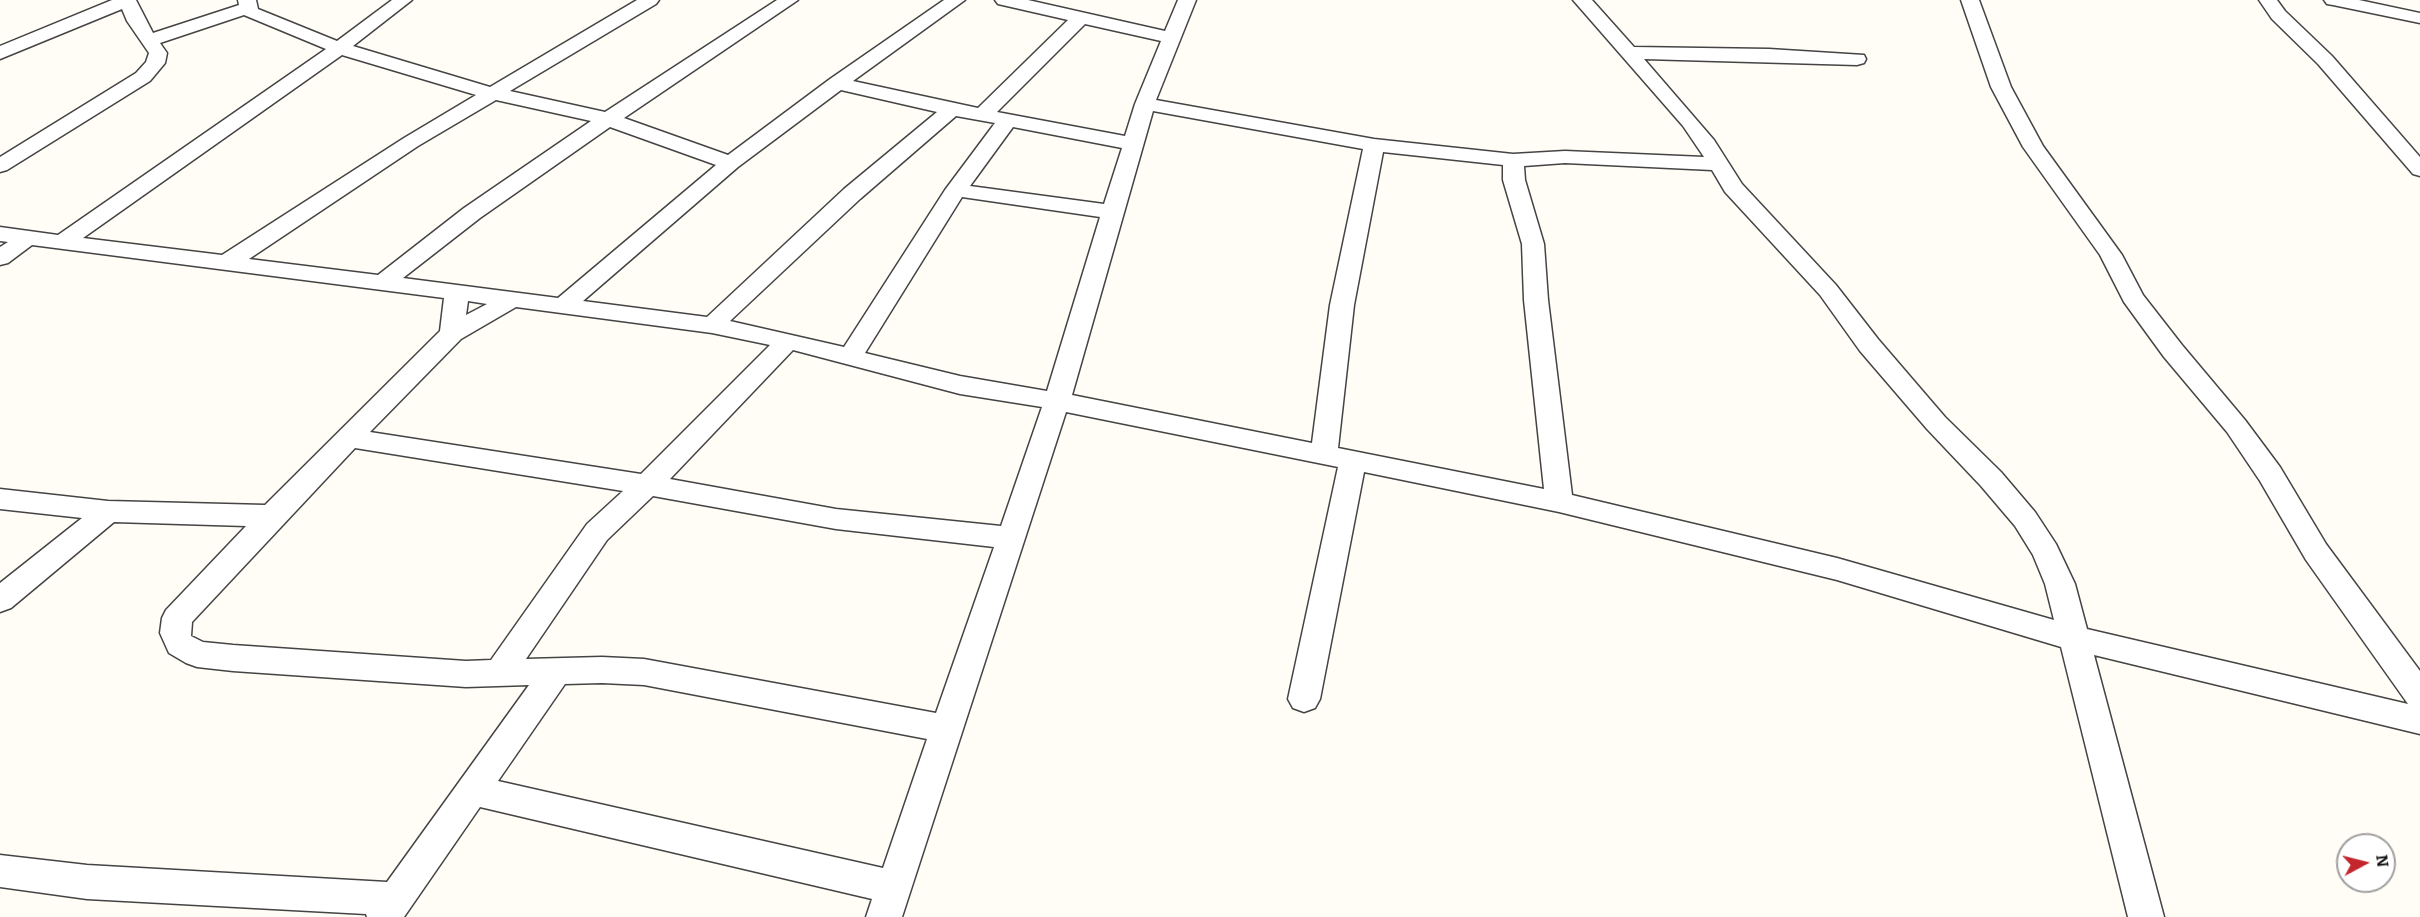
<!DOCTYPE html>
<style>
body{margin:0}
#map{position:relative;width:2420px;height:917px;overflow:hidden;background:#fffdf5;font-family:Bitter,serif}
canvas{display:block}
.north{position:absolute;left:2336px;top:833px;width:60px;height:60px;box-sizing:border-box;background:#fff;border:2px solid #a0a0a0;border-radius:50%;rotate:83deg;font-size:16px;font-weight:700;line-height:24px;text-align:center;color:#111}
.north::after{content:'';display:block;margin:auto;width:21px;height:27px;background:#c4262e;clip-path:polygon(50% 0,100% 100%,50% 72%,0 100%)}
</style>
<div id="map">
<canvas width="2420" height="917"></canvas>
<div class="north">N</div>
</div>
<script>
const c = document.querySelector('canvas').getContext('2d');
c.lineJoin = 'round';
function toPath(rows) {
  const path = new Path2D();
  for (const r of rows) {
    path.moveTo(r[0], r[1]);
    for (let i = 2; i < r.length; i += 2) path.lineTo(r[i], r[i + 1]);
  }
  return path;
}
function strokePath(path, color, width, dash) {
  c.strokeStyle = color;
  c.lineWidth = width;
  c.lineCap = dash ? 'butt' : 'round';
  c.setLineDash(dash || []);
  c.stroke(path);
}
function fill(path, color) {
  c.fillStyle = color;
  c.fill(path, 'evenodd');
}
const minor = toPath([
 [112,0,136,0,153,33,239,5,238,0,256,0,258,9,337,41,392,0,412,0,353,46,490,87,637,0,659,0,656,4,510,91,605,112,777,0,798,0,624,118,728,155,830,79,944,0,965,0,853,81,978,108,1068,20,998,4,995,0,1028,0,1165,31,1178,0,1196,0,1156,100,1374,139,1513,154,1565,151,1704,157,1683,126,1573,0,1592,0,1634,47,1769,49,1864,55,1866,59,1864,63,1857,65,1644,59,1714,140,1742,184,1836,285,1878,339,1945,417,2001,472,2035,512,2056,544,2075,584,2087,629,2408,704,2306,560,2260,481,2227,432,2164,357,2124,302,2100,255,2023,147,1991,87,1961,0,1979,0,2011,87,2043,146,2122,255,2143,295,2182,345,2245,420,2280,467,2326,544,2420,671,2420,734,2094,655,2164,917,2128,917,2061,647,1837,580,1559,512,1364,472,1320,699,1315,708,1304,712,1293,708,1288,699,1338,467,1066,412,902,917,866,917,872,899,480,807,404,917,367,917,366,914,87,899,0,887,0,855,87,865,387,882,529,685,466,687,233,671,197,667,186,663,169,653,160,633,162,618,166,610,246,526,114,522,11,608,0,612,0,583,82,518,0,509,0,489,108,501,265,505,440,331,444,298,32,245,8,263,0,265,0,247,8,242,0,241,0,227,58,235,326,49,244,15,160,43,167,53,165,63,150,81,7,170,0,172,0,157,136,73,146,62,149,53,127,21,122,9,0,59,0,46,112,0],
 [1085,24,1161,41,1135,104,1125,136,997,112,1085,24],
 [342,55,476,95,404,138,222,255,83,238,342,55],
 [841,90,937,112,844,189,707,317,583,301,738,167,841,90],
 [496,100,591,121,464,208,378,275,249,259,418,146,496,100],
 [1153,111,1363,149,1330,305,1312,443,1072,395,1153,111],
 [956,116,995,123,945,190,844,347,730,321,860,199,956,116],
 [610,127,716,165,558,298,403,278,480,218,610,127],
 [1013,127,1122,148,1104,204,970,186,1013,127],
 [1383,152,1503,165,1503,180,1522,244,1524,300,1544,489,1338,448,1354,305,1383,152],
 [1565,163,1712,170,1725,192,1820,295,1860,351,1927,429,1981,486,2015,526,2033,555,2045,584,2054,620,1837,558,1572,495,1548,300,1544,244,1525,180,1524,166,1565,163],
 [962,197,1100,217,1047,391,960,376,865,353,962,197],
 [468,301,487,304,466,315,468,301],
 [516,307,712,333,770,345,641,474,370,432,461,339,516,307],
 [793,350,960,394,1042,407,1001,526,836,509,670,479,793,350],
 [355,448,623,491,587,524,491,660,466,661,233,645,203,642,191,636,192,622,355,448],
 [653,496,836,529,994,547,936,713,644,659,602,657,526,659,607,540,653,496],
 [602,683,644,685,927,739,883,868,498,781,565,684,602,683],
 [2259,0,2277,0,2285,11,2332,56,2420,157,2420,176,2413,174,2318,64,2272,19,2259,0],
 [2324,0,2359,0,2420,13,2420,23,2333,5,2327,4,2324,0]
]);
strokePath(minor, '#444', 3);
fill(minor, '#fff');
</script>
